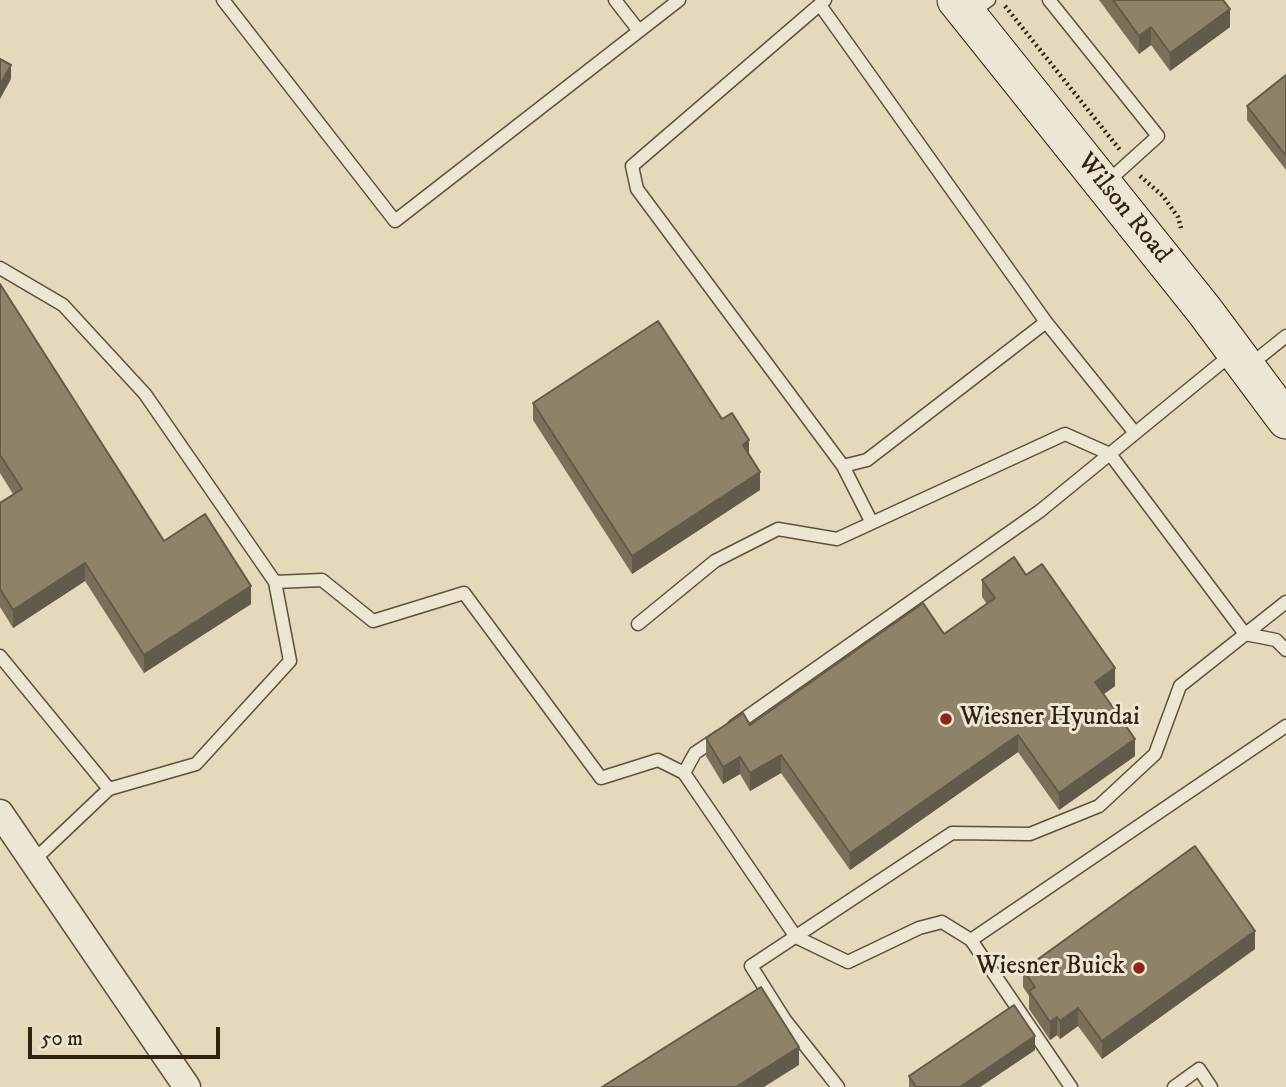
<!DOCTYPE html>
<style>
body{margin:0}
#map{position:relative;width:1286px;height:1087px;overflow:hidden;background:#e4d9ba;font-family:"IM FELL DW Pica",serif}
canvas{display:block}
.scale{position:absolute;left:28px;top:1027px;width:192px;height:32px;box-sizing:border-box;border:4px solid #312310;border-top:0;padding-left:9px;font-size:21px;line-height:24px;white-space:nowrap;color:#312310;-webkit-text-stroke:5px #ede6d2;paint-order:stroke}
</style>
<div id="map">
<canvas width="1286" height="1087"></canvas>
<div class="scale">50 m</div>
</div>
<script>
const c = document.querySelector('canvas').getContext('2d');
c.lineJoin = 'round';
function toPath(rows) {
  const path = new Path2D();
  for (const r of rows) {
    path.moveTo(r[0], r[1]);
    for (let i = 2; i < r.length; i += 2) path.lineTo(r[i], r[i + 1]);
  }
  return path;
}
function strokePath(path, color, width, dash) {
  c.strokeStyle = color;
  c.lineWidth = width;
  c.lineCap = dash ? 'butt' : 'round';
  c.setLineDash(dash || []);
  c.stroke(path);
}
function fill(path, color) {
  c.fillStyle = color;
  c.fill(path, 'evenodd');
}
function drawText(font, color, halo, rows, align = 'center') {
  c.font = font + ' "IM FELL DW Pica",serif';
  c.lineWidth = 6;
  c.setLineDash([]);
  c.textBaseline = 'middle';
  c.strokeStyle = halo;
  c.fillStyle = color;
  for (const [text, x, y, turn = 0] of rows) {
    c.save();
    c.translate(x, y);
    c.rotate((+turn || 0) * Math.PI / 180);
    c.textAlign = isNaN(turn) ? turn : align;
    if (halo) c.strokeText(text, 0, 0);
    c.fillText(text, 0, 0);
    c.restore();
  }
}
const lane = toPath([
 [223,0,395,221,679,0],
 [615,0,639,31],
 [825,0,632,166,637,189,843,466,872,523],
 [1049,0,1158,136,1106,183],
 [820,5,1046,322,867,460,843,466],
 [971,13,989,0],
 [0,268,63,305,145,394,275,582,322,580,373,621,464,593,601,778,658,760,684,773],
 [1046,322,1135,433],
 [1250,365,1286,336],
 [638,624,715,561,778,529,837,539,1065,434,1110,454,1245,634,1276,640,1286,650],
 [0,656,109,789,196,764,290,661,275,582],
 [734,726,1040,511,1232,354],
 [719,737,695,753,684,773,796,937,848,962,919,928,942,922,971,940],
 [33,861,109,789],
 [838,1087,785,1020,751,966,952,833,1030,834,1099,806,1155,754,1180,686,1286,602],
 [1071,1087,971,940,1286,726],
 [1174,1087,1199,1069,1211,1087]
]);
const street = toPath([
 [0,813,187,1087]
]);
const secondary = toPath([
 [956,0,1204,310,1286,420]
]);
strokePath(lane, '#5e503a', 15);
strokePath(street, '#5e503a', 29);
strokePath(secondary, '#312310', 39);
strokePath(toPath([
 [1005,6,1120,150],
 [1140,176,1163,196,1178,217,1181,228]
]), '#312310', 4.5, [2, 3.5]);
strokePath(lane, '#ede6d2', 12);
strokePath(street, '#ede6d2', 26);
strokePath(secondary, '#ede6d2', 37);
fill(toPath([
 [1099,0,1223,0,1230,27,1170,71,1151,45,1139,54],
 [1286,75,1286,170,1247,120,1247,106],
 [0,284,164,541,251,604,144,673,85,581,13,628,0,607,0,503,13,494,0,473],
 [533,403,722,419,749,455,760,490,632,574,533,420],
 [1026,575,1115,686,1104,694,1135,756,1059,810,1018,752,850,870,781,773,750,791,740,774,723,784,706,756,706,738,750,725,944,634,987,604,982,597,982,580],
 [1255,949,1102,1059,1078,1026,1060,1039,1057,1035,1050,1040,1029,1009,1029,996,1023,987,1023,970],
 [1035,1050,980,1087,909,1087,909,1076]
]), '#7a7059');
fill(toPath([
 [1230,9,1230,27,1170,71,1170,53],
 [1151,27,1151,45,1139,54,1139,36],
 [11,65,11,79,0,99,0,85],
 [749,440,749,458,743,445],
 [760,472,760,490,632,574,632,556],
 [85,563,85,581,13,628,13,610],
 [251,586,251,604,144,673,144,655],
 [1115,668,1115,686,1095,700,1095,682],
 [1018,735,1018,752,850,870,850,853],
 [1135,739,1135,756,1059,810,1059,793],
 [781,755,781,773,750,791,750,773],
 [740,757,740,774,723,784,723,767],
 [1255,931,1255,949,1102,1059,1102,1041],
 [1078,1008,1078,1026,1060,1039,1060,1021],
 [1057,1017,1057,1035,1050,1040,1050,1022],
 [1035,1036,1035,1050,980,1087,960,1087],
 [799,1047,799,1065,764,1087,736,1087]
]), '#635b49');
const building = toPath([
 [1113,0,1223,0,1230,9,1170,53,1151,27,1139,36,1113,0],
 [0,59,11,65,0,85,0,59],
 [1286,75,1286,156,1247,106,1286,75],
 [0,284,164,541,205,514,251,586,144,655,85,563,13,610,0,589,0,503,22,489,0,455,0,284],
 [658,321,722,419,732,413,749,440,743,445,760,472,632,556,533,403,658,321],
 [1014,557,1026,575,1042,564,1115,668,1095,682,1135,739,1059,793,1018,735,850,853,781,755,750,773,740,757,723,767,706,738,743,713,750,725,923,603,944,634,995,598,982,580,1014,557],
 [1195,846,1255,931,1102,1041,1078,1008,1060,1021,1057,1017,1050,1022,1029,991,1035,987,1023,970,1195,846],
 [761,987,799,1047,736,1087,602,1087,761,987],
 [1014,1005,1035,1036,960,1087,916,1087,909,1076,1014,1005]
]);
fill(building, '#8e8268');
strokePath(building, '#635b49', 2);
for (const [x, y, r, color] of [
 [946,719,7,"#8f2418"],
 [1139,968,7,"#8f2418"]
]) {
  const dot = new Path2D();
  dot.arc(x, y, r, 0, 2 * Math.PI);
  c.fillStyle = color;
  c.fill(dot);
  strokePath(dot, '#ede6d2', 2.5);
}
drawText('26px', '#312310', '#ede6d2', [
 ["Wilson Road",1123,209,51]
]);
drawText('26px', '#312310', '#ede6d2', [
 ["Wiesner Hyundai",960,719],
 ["Wiesner Buick",1125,968,"right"]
], 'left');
</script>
